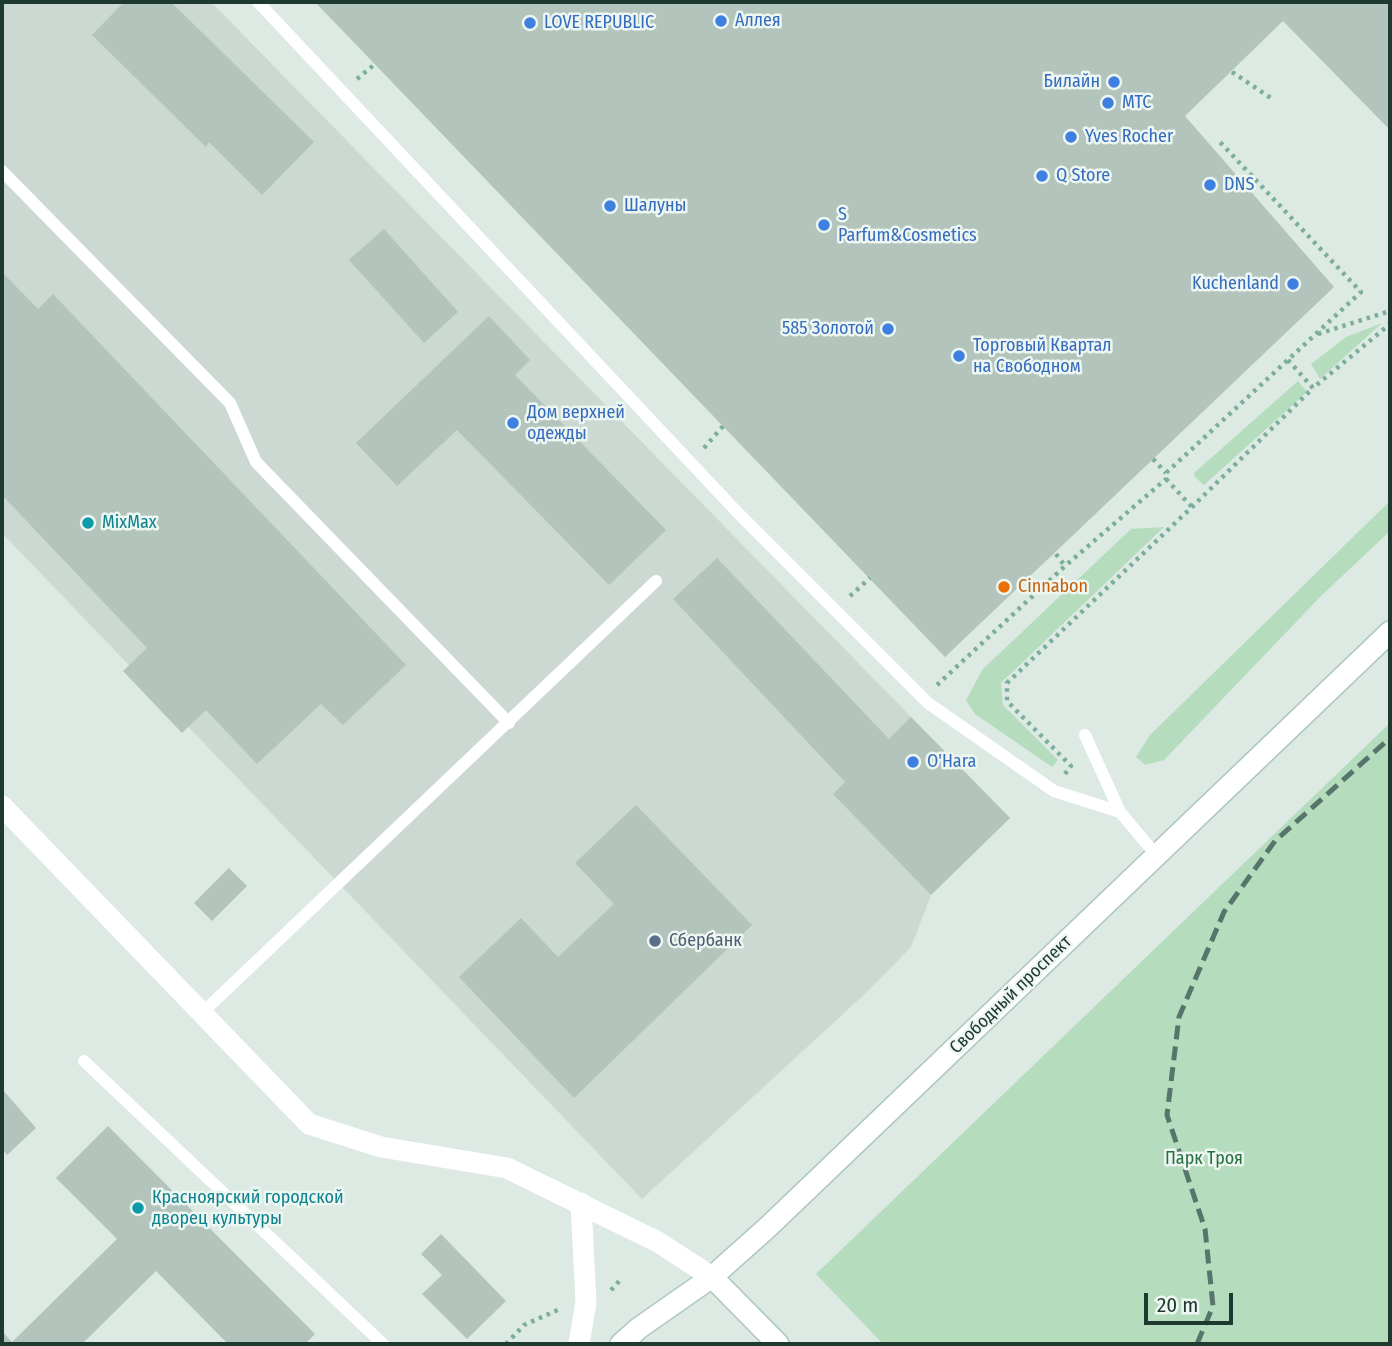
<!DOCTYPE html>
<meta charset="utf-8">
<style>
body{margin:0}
#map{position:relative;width:1392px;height:1346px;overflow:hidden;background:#dde9e3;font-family:"Fira Sans Condensed",sans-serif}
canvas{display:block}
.frame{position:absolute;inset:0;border:4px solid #1e3930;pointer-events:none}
.scale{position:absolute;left:1144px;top:1293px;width:89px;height:32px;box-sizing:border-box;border:4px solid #1e3930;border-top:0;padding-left:9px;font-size:21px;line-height:24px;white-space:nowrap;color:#1e3930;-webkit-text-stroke:5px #edf6f1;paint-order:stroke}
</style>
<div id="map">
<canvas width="1392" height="1346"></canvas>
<div class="frame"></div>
<div class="scale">20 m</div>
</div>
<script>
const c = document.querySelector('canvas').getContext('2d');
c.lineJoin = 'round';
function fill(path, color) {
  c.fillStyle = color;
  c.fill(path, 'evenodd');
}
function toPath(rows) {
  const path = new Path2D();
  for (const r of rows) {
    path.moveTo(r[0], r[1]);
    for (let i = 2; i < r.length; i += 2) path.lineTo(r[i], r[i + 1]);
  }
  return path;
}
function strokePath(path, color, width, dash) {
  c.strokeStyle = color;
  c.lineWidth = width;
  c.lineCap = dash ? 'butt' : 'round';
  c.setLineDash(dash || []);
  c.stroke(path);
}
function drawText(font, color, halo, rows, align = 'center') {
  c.font = font + ' "Fira Sans Condensed",sans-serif';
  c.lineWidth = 5;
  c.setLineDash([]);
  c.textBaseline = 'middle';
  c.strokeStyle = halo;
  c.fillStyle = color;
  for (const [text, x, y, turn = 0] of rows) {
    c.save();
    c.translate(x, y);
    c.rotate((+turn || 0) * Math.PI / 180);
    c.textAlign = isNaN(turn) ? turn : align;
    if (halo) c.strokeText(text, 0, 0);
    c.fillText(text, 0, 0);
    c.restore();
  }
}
fill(toPath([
 [2,2,211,2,1010,818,931,895,911,947,868,991,642,1199,2,533]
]), '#cbd9d2');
fill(toPath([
 [1382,323,1320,379,1311,364,1346,337],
 [1298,381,1307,392,1204,485,1195,477,1194,473],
 [1390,501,1390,531,1320,597,1164,760,1145,765,1136,757,1150,735],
 [1164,527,1001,683,1003,705,1058,760,1052,767,975,714,966,700,983,669,1131,529],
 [1390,723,1390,1344,883,1344,816,1274]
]), '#b4dcbd');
fill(toPath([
 [124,2,171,2,314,142,262,195,209,142,206,147,92,35],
 [315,2,1390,2,1390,130,1283,21,1185,116,1334,287,945,657],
 [384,229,458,312,424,343,349,260],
 [2,272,38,309,53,294,406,665,343,725,321,704,257,764,206,710,182,733,123,671,147,648,2,495],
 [489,316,530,360,515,375,666,530,609,585,457,430,397,486,356,443],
 [717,558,889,739,911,717,1010,818,931,895,833,794,845,782,673,599],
 [636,805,752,925,574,1098,459,977,521,918,558,957,614,904,575,863],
 [229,868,247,886,212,921,194,903],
 [2,1089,36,1128,7,1155,2,1149],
 [108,1126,315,1334,305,1344,228,1344,156,1271,82,1344,2,1344,2,1331,12,1342,117,1239,56,1178],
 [441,1234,506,1301,467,1339,422,1294,442,1275,421,1254]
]), '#b2c4bc');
const secondary = toPath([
 [712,1277,778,1344],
 [621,1344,639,1328,712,1277,768,1227,1390,632]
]);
strokePath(secondary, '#b0c9bf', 24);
strokePath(toPath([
 [1232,72,1271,98],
 [357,79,375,64],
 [1318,334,1390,311],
 [1288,360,1313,388,1390,324],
 [704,448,724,425],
 [1153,459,1166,473],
 [1166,479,1192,507],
 [1056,554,1065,566],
 [850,596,870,578],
 [937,685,1065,566,1166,479,1166,473,1361,292,1219,141],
 [1065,774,1071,766,1007,701,1007,683,1192,507,1313,388],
 [611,1290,622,1278],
 [506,1344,524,1325,560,1309]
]), '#7cae9c', 4.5, [3.5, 5]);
strokePath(toPath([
 [258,2,738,513,928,703,1054,791,1120,812,1157,856],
 [2,171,230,403,256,462,509,723],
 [1085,735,1120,812],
 [201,1014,656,581],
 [84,1061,383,1344]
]), '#fff', 12);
strokePath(toPath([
 [2,806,309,1124,381,1147,507,1168,658,1242,712,1277],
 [579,1344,586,1302,581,1203]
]), '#fff', 21);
strokePath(secondary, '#fff', 21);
strokePath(toPath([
 [1197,1344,1213,1306,1205,1229,1167,1115,1179,1017,1224,912,1275,841,1390,738]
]), '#58756c', 5, [14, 7]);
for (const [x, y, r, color] of [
 [721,21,7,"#3f7fe0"],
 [530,23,7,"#3f7fe0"],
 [1114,82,7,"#3f7fe0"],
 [1108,103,7,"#3f7fe0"],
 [1071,137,7,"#3f7fe0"],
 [1042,176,7,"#3f7fe0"],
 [1210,185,7,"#3f7fe0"],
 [610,206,7,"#3f7fe0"],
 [824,225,7,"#3f7fe0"],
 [1293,284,7,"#3f7fe0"],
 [888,329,7,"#3f7fe0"],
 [959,356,7,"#3f7fe0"],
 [513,423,7,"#3f7fe0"],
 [88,523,7,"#0f9aa8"],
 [1004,587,7,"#e8710a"],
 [913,762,7,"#3f7fe0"],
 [655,941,7,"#5c6f8a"],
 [138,1208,7,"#0f9aa8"]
]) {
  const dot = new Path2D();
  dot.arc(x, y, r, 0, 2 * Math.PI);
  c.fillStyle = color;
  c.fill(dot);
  strokePath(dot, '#edf6f1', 2.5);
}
drawText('18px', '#366cbe', '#edf6f1', [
 ["Аллея",735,21],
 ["LOVE REPUBLIC",544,23],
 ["Билайн",1100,82,"right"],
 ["МТС",1122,103],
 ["Yves Rocher",1085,137],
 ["Q Store",1056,176],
 ["DNS",1224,185],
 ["Шалуны",624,206],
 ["S",838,215],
 ["Parfum&Cosmetics",838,236],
 ["Kuchenland",1279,284,"right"],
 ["585 Золотой",874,329,"right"],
 ["Торговый Квартал",973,346],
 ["на Свободном",973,367],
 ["Дом верхней",527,413],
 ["одежды",527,434],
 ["O'Hara",927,762]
], 'left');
drawText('18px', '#0d838f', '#edf6f1', [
 ["MixMax",102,523],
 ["Красноярский городской",152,1198],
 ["дворец культуры",152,1219]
], 'left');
drawText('18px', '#c56008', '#edf6f1', [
 ["Cinnabon",1018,587]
], 'left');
drawText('18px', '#4e5e75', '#edf6f1', [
 ["Сбербанк",669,941]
], 'left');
drawText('18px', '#1e3930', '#edf6f1', [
 ["Свободный проспект",1011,995,-44]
]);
drawText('18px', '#287040', '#edf6f1', [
 ["Парк Троя",1204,1159]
]);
</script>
